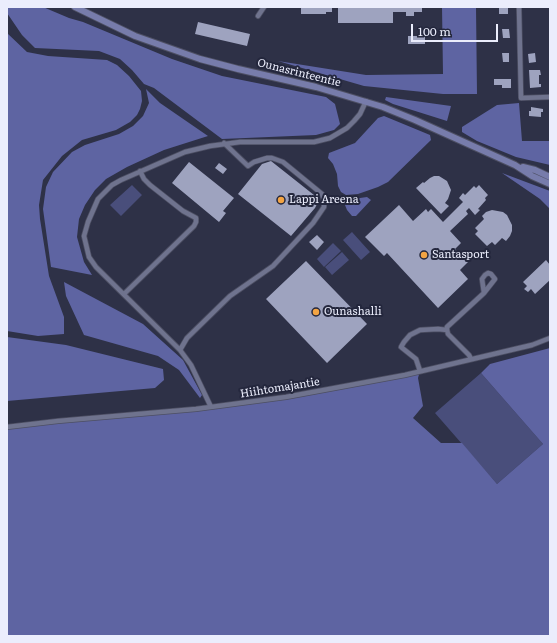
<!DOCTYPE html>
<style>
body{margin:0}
#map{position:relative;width:557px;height:643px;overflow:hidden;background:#2e3147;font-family:Literata,serif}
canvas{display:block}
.frame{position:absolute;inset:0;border:8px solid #ebedfc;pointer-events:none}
.scale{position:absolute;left:411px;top:24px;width:87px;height:18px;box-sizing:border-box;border:2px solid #ebedfc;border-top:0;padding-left:5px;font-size:12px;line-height:14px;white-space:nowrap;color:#ebedfc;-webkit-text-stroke:3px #24273d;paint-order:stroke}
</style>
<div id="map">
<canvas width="557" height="643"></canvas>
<div class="frame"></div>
<div class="scale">100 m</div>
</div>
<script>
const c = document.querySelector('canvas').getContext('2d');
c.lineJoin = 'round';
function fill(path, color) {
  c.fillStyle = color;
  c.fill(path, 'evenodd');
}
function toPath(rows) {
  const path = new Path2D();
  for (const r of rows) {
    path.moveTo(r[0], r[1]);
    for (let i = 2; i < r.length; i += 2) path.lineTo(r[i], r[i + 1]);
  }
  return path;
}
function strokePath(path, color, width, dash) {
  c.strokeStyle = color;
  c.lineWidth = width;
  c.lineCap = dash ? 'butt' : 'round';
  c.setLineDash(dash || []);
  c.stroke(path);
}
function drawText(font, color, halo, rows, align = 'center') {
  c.font = font + ' Literata,serif';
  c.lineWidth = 4;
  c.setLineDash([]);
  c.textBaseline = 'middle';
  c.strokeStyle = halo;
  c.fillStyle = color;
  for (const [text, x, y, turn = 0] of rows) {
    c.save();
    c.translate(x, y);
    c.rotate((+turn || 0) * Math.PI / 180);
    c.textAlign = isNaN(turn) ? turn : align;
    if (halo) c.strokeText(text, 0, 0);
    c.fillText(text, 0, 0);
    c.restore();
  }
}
fill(toPath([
 [132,185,142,195,121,216,110,205],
 [352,232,370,252,361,260,343,240],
 [333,243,341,251,324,267,317,259],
 [342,252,349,260,332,275,325,267],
 [481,373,543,444,497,484,435,413]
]), '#494e7b');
fill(toPath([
 [7,7,43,7,69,18,83,22,172,59,222,76,326,97,335,104,340,124,334,130,316,135,222,139,154,88,144,84,132,70,120,59,99,51,35,48,22,35,7,13],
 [442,7,476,7,477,94,443,94,364,86,278,61,366,75,443,74],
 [7,33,27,52,48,56,107,60,117,65,129,76,141,91,142,101,140,109,137,115,130,122,116,130,82,140,62,156,43,180,39,205,40,219,49,276,64,317,64,334,38,336,7,331],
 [146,89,160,103,208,136,164,150,127,167,106,179,95,190,85,205,79,219,77,237,84,262,92,275,51,267,43,209,46,187,53,172,72,152,85,145,119,134,133,126,143,116,149,103],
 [386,97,451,106,447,121,393,104,385,100],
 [519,103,522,141,550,141,550,165,516,157,477,141,462,132,462,127,497,105],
 [384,116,430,135,431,140,388,182,378,187,358,194,346,195,341,192,338,186,337,174,333,164,328,158,329,153,355,143,378,118],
 [502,173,550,191,550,209,540,199],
 [367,197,371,200,356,216,352,216,347,210,345,205,347,201,353,199],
 [64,282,143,324,183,360,202,395,200,398,179,370,158,356,84,335,66,296],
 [7,337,66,345,163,369,164,380,155,388,7,401],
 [550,348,550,636,7,636,7,427,196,409,286,397,420,371,418,378,423,406,413,418,441,443,462,443,497,484,543,444,481,373,490,364]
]), '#5e64a2');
fill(toPath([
 [301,7,332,7,332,12,326,12,326,14,301,14],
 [338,7,422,7,422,12,414,12,414,16,406,16,406,12,393,12,393,23,338,23],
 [499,7,508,7,508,14,499,14],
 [198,22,250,34,247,46,195,34],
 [502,29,509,29,510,38,503,38],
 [408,36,425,36,425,44,408,44],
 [502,53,509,53,509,62,503,62],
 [535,53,536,62,529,63,528,54],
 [529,70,540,70,541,75,539,75,539,84,541,84,541,87,530,88],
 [494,79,511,79,511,88,502,88,502,85,494,85],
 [531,107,543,109,543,112,541,112,541,117,529,116,529,111,531,111],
 [271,161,314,195,316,199,317,204,315,208,291,236,238,194,262,164],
 [189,162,234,198,223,211,226,213,219,222,172,183],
 [219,163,227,169,223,174,215,168],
 [434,176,439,176,447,181,451,190,448,199,445,203,449,206,441,214,416,188,423,182,424,183,430,178],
 [479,185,488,195,485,198,486,200,478,209,480,210,475,215,469,208,466,211,468,214,450,231,461,243,455,249,468,262,460,270,468,279,438,308,387,253,384,256,365,237,399,205,413,221,426,209,428,212,431,209,443,222,463,202,459,198,463,193,465,195,474,186,476,188],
 [492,210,503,212,507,215,512,225,512,231,510,236,506,241,502,238,495,245,492,242,487,246,475,234,478,231,475,228,484,219,482,216,486,212],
 [317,235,324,242,317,250,309,242],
 [546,260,550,265,550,280,535,294,531,289,528,292,524,289,527,286,523,282],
 [306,261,367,324,327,363,266,299]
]), '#9ea3bf');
const street = toPath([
 [519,7,521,98,550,97],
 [258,16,264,7],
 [124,294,194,226,196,222,196,218,183,211,150,185,144,179,140,171],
 [447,330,447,327,484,293,495,279,491,274,488,273,485,275,482,279,484,293],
 [447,330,448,334,469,355,471,359],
 [180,350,187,338,230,296,273,266,313,223,324,207,324,200,322,194,283,162,272,158,267,158,254,162,248,166,224,143],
 [420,371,416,359,401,347,404,342,410,335,420,330,438,329,447,330],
 [211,407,191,365,180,350,96,267,89,257,84,236,88,222,98,199,112,185,121,180,185,152,210,146,240,142,314,142,330,138,347,128,354,121,360,114,366,101],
 [7,427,58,421,196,409,286,397,405,375,532,345,550,338]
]);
const secondary = toPath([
 [75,7,135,36,200,59,238,69,316,87,383,107,415,120,515,165,532,176,550,184],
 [523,167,535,170,550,177]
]);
strokePath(street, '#4d4f63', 6);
strokePath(secondary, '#4d4f63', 8);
strokePath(street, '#6f738e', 4.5);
strokePath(secondary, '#777cab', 6);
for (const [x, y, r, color] of [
 [281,200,4,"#f3a443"],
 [424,255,4,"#f3a443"],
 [316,312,4,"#f3a443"]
]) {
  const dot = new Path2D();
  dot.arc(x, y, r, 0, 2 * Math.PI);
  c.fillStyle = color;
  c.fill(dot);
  strokePath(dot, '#24273d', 1.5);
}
drawText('11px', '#ebedfc', '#24273d', [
 ["Ounasrinteentie",299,73,14],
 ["Hiihtomajantie",280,388,-9]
]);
drawText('11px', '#ebedfc', '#24273d', [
 ["Lappi Areena",289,200],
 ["Santasport",432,255],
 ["Ounashalli",324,312]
], 'left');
</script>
